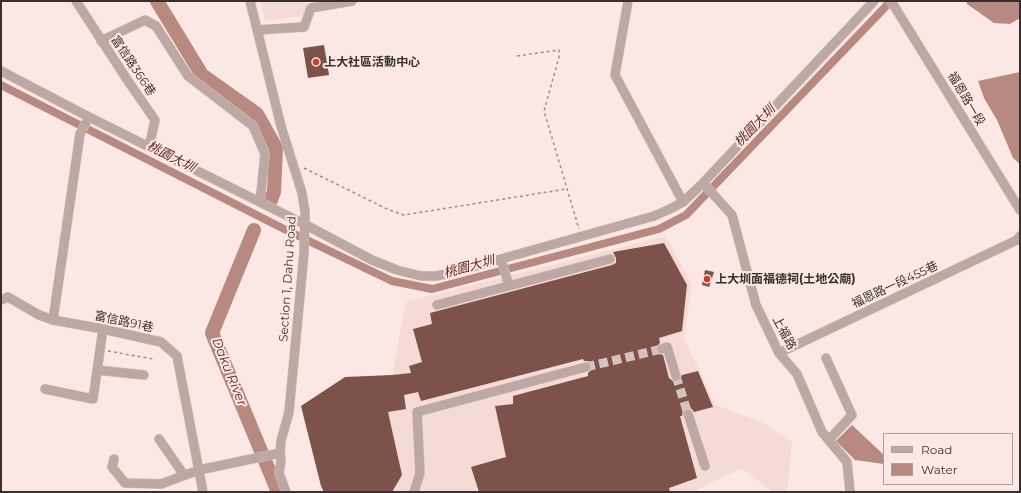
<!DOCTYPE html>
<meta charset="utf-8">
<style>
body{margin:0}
#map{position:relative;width:1021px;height:493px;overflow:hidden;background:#fbe8e4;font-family:Montserrat,sans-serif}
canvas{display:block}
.frame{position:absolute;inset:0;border:2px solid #37302e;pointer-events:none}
.legend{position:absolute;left:883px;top:433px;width:130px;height:52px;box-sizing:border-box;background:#fbe8e4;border:1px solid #ad9e9b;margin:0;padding:5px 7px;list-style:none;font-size:12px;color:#37302e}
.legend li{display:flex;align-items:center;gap:8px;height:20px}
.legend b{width:20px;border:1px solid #ad9e9b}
</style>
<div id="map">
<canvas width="1021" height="493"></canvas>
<div class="frame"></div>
<ul class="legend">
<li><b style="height:5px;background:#bda8a3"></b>Road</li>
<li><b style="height:11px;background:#b78980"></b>Water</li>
</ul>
</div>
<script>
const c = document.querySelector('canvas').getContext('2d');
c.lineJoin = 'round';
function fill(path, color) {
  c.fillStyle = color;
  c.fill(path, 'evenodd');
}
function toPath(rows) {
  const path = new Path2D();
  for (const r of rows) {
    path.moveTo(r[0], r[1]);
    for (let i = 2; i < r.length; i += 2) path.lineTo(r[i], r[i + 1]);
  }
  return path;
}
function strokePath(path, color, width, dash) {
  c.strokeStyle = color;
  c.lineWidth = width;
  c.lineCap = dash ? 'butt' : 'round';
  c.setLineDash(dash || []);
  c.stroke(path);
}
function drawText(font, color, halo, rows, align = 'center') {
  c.font = font + ' Montserrat,"Noto Sans TC",sans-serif';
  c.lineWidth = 4;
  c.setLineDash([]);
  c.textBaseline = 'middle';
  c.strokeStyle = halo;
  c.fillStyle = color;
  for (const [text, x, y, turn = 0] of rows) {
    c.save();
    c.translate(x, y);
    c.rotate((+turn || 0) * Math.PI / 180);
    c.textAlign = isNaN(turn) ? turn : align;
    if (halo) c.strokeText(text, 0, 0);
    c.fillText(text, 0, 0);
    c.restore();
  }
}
fill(toPath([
 [260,1,308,1,303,16,265,21],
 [666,236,692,285,684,338,716,405,763,423,792,442,787,492,775,492,770,490,742,468,692,492,324,492,321,486,301,406,392,375,406,302]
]), '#f5dad5');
fill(toPath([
 [966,1,1020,1,1020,18,1010,24,994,23,967,4],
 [1020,72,1020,164,1013,158,997,120,984,98,978,81],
 [852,425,884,455,884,464,855,460,836,441]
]), '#b78980');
strokePath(toPath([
 [1,85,284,229,392,281,432,289,659,229,686,215,891,1]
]), '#b78980', 8);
strokePath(toPath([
 [157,1,202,75,257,114,276,148,274,192,271,200],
 [254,230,212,333,278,492]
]), '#b78980', 14);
fill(toPath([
 [324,45,329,75,308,78,303,48],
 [664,243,687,285,682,331,659,338,660,343,657,346,656,351,659,354,663,355,669,378,674,382,680,380,682,375,698,371,713,407,694,412,692,409,687,408,683,410,682,416,680,416,697,478,669,488,670,492,479,492,471,467,506,457,495,406,513,404,513,396,588,376,588,373,592,369,592,365,588,361,584,361,583,359,421,401,418,392,404,395,406,409,388,412,402,475,392,492,324,492,321,486,301,406,345,377,392,375,411,373,409,366,422,362,413,329,432,324,430,313,612,265,616,263,616,258,613,252],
 [705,270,714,272,709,287,702,285]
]), '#7c524a');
strokePath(toPath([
 [586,367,662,349],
 [676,376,688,414]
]), '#d4c3c0', 9, [9, 4.5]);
const minor = toPath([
 [76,1,128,81,155,120,149,148],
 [250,1,281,126,302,193,305,212,304,253,289,412,281,441,280,453,281,461,279,473,286,492],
 [628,1,615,75,683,202],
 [891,1,1020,210],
 [257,30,304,27,311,8,352,1],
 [101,41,145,20,156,26,188,76,253,126,265,154,260,202],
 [1,71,89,117,306,225,372,260,397,270,421,276,436,276,451,273,654,216,670,209,683,202,703,183,874,1],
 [703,183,732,215,756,305,779,353,797,374,822,432,847,462,850,492],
 [501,259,509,286],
 [1,300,8,297,39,315,53,320,103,329,161,342,177,356,203,492],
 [437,305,610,259],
 [53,320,80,134,89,117],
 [662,349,667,347,676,376],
 [779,353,1017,240,1020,236],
 [826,358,852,415,829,440],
 [97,370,144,375],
 [45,389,93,399,103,329],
 [688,414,705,466],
 [159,439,184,475],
 [114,459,112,467,125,483,161,484,199,470,280,453],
 [414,492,420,473,417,412,586,367]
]);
strokePath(minor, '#d4c3c0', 10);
strokePath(toPath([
 [517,56,559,50,559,57,544,111,579,229],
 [304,168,389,210,404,215,566,189],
 [108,351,153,359]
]), '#9b8e8b', 1.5, [3, 3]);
strokePath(minor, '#bda8a3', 9);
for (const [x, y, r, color] of [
 [316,62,4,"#ca3e28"],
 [707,279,4,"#ca3e28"]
]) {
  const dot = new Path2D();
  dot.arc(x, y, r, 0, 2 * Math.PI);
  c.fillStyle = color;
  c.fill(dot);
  strokePath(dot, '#fbe8e4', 1.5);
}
drawText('bold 12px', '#37302e', '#fbe8e4', [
 ["上大社區活動中心",324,62],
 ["上大圳面福德祠(土地公廟)",715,279]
], 'left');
drawText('12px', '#37302e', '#fbe8e4', [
 ["富信路366巷",133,66,56],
 ["福恩路一段",966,99,59],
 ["Section 1, Dahu Road",288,279,-86],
 ["福恩路一段455巷",895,285,-25],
 ["富信路91巷",124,322,12],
 ["上福路",784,333,62]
]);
drawText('italic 13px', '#62271d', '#fbe8e4', [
 ["桃園大圳",755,126,-46],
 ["桃園大圳",171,157,27],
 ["桃園大圳",469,267,-15],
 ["Daku River",229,372,68]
]);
</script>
